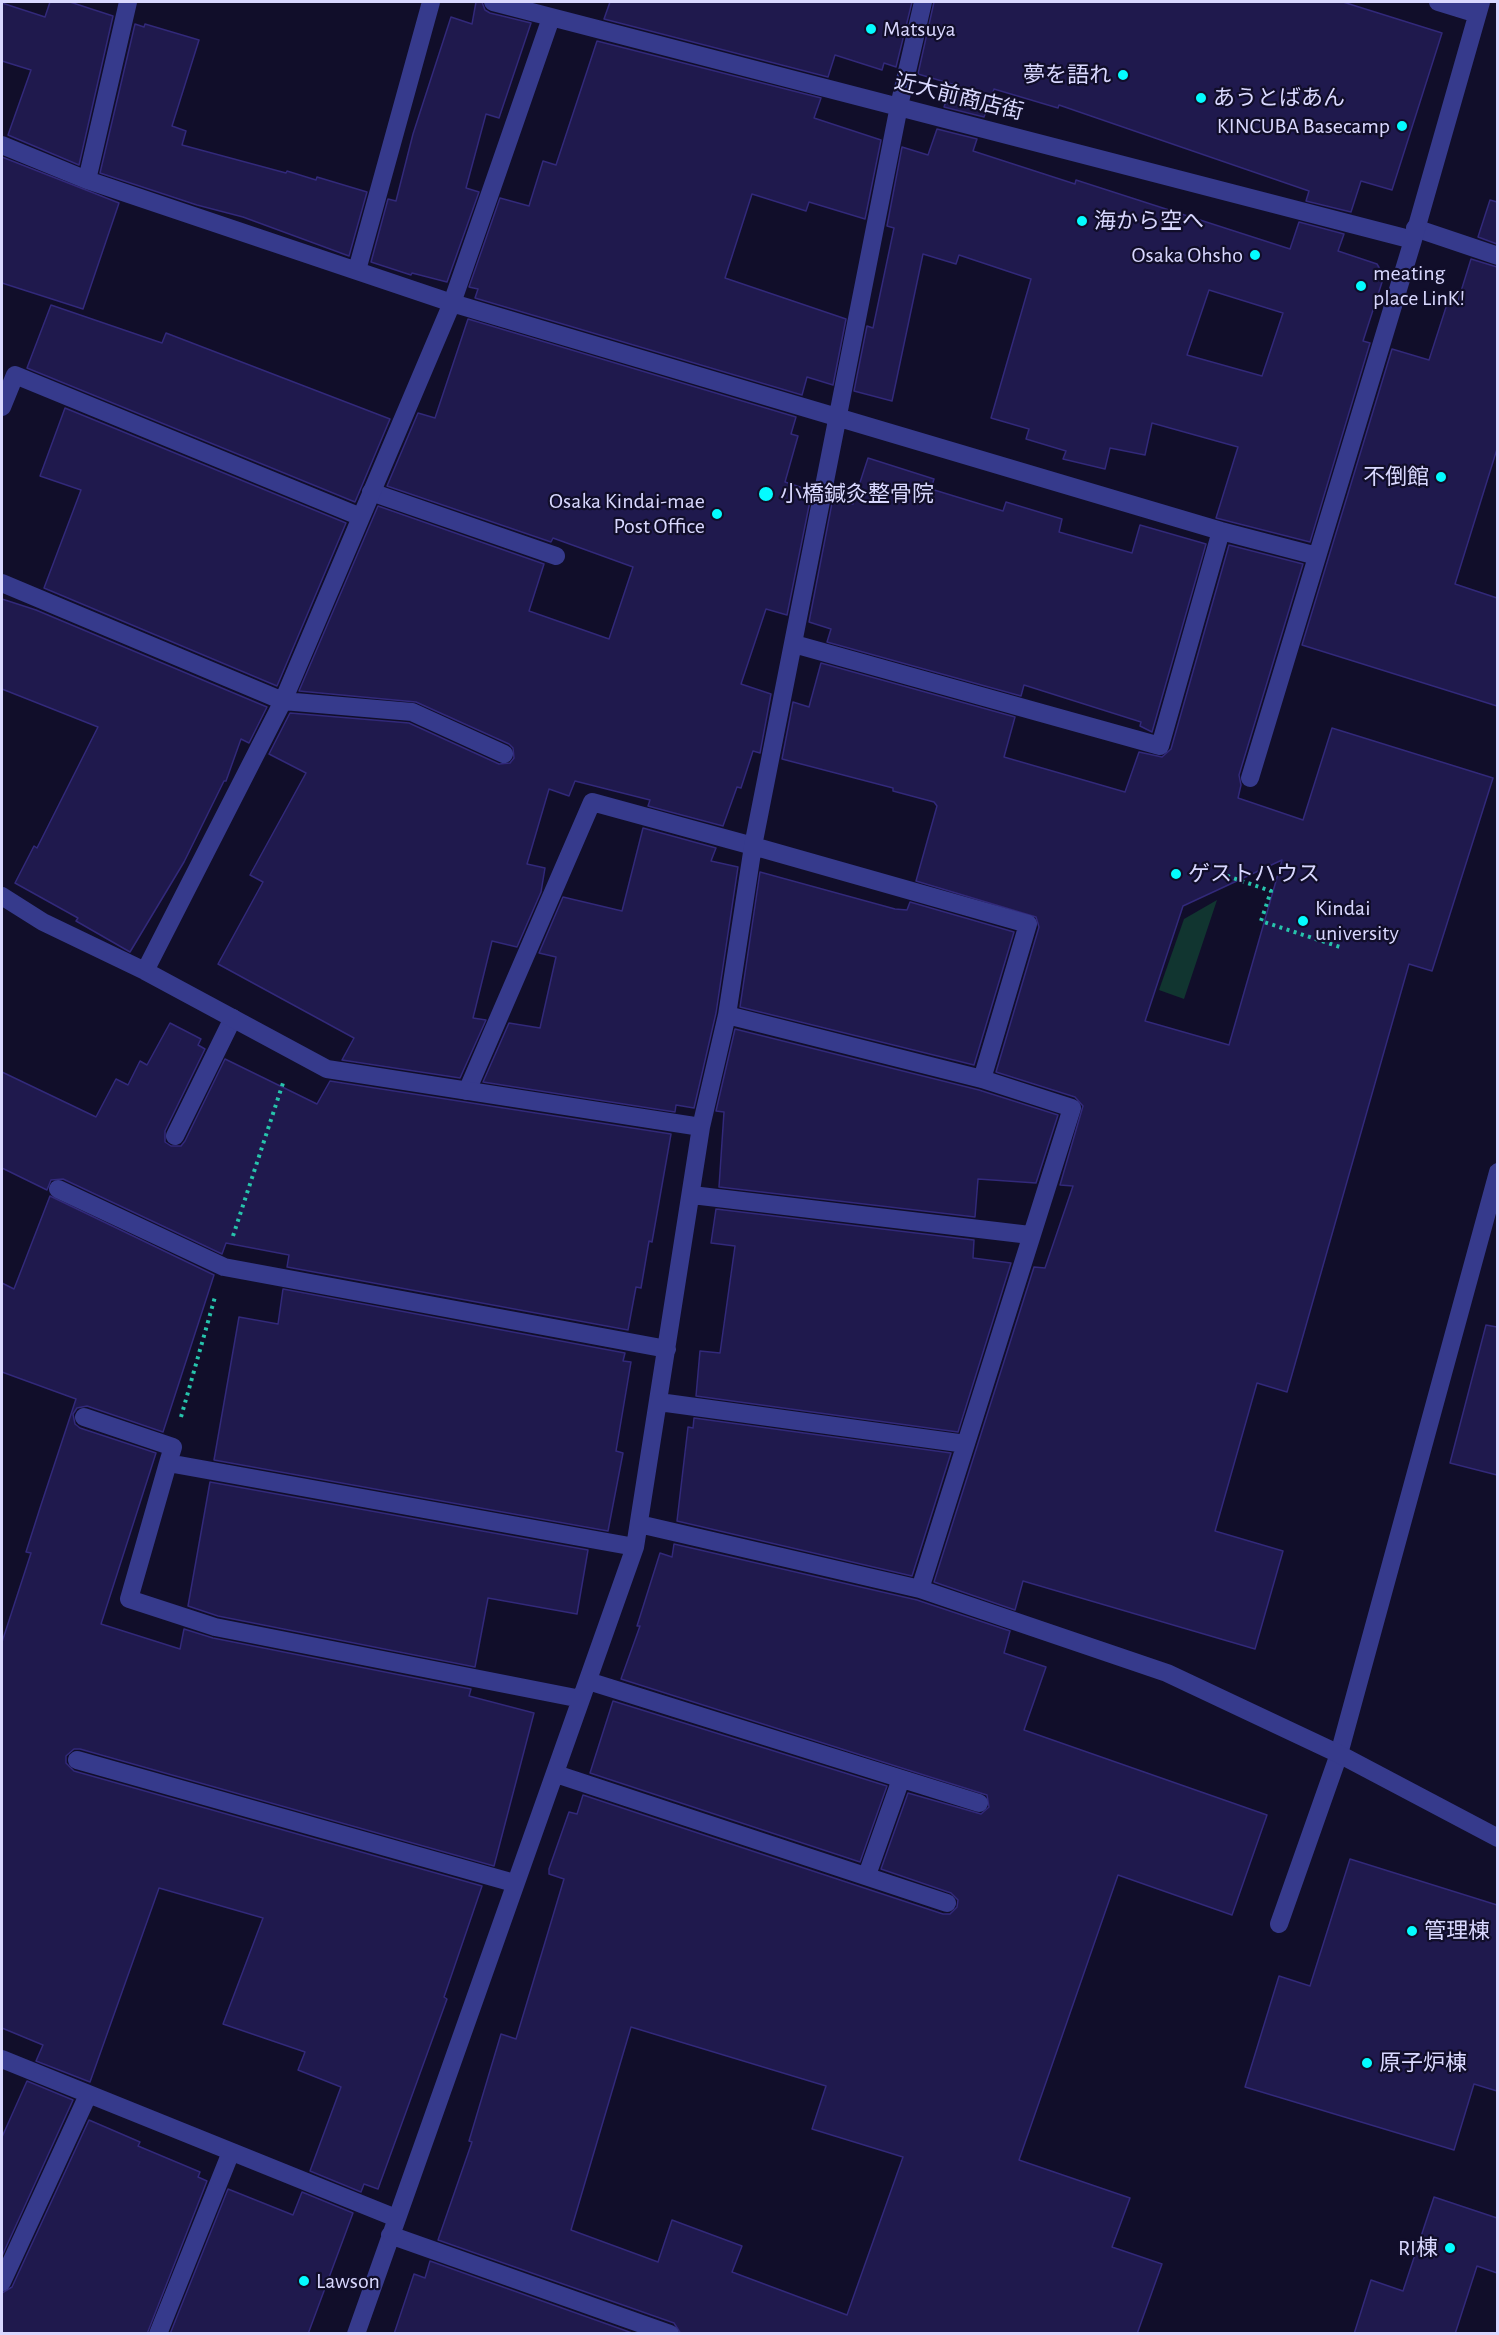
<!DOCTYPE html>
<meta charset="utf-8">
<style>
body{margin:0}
#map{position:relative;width:1499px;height:2335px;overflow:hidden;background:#110e2a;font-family:"Alegreya Sans",sans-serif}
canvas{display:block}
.frame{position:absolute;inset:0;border:3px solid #d9d8ff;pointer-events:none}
</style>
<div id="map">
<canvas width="1499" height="2335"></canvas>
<div class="frame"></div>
</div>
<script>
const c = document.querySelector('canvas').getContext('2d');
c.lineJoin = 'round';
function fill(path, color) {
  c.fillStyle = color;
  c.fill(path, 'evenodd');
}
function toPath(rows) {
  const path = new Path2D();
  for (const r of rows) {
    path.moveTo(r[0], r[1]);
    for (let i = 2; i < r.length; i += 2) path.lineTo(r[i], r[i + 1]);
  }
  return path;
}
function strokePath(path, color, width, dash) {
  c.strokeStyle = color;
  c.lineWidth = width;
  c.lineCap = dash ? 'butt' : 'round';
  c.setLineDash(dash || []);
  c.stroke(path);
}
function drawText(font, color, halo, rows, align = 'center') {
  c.font = font + ' "Alegreya Sans","Noto Sans JP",sans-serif';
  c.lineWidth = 4.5;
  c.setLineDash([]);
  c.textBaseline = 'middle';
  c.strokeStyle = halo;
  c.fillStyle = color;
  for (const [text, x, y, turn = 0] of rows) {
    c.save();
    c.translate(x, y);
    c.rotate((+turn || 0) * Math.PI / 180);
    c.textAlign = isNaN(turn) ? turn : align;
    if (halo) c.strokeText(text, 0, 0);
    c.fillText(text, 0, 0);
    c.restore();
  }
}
fill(toPath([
 [1217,900,1184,999,1159,990,1184,919]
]), '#113530');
const building = toPath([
 [50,2,70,2,113,16,79,165,8,135,31,70,2,61,2,3,45,17,50,2],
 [476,2,482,2,485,10,490,13,531,23,499,118,486,114,466,188,479,192,447,282,412,273,411,275,371,262,388,199,396,201,413,134,451,17,472,24,476,2],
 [610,2,912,2,896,67,884,63,882,70,835,55,828,77,604,19,610,2],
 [934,2,1343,2,1442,33,1392,190,1361,181,1351,212,1306,201,1309,191,1059,105,1058,108,994,89,984,117,944,107,952,84,918,74,934,2],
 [135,24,144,27,145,24,199,40,172,126,186,131,182,145,286,173,287,171,316,180,317,177,367,192,349,256,243,217,197,205,100,173,135,24],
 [597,41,821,98,814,118,881,140,865,219,809,202,806,211,752,194,725,278,846,319,833,385,807,377,802,395,475,298,478,289,469,287,500,198,529,206,543,161,556,165,597,41],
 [937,129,977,139,973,151,1075,184,1076,180,1290,249,1299,222,1344,234,1338,251,1377,264,1384,276,1363,341,1370,343,1310,542,1216,518,1238,447,1152,423,1145,455,1110,448,1105,469,1063,459,1066,451,1026,439,1029,429,991,418,1031,279,959,255,956,264,923,254,892,401,854,391,867,326,873,328,894,228,887,226,902,147,928,155,937,129],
 [1209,290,1283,313,1262,376,1187,355,1209,290],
 [2,157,119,203,83,309,2,283,2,157],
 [1490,200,1497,202,1497,244,1478,237,1490,200],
 [1471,259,1497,267,1497,449,1455,584,1497,598,1497,706,1302,645,1392,349,1429,360,1449,298,1458,301,1471,259],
 [51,305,162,343,166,333,390,419,355,502,27,368,51,305],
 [468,319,796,417,791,434,798,436,785,482,812,491,787,615,766,609,741,684,771,694,760,753,753,751,741,788,737,787,723,826,648,806,650,800,575,781,569,796,549,789,527,864,545,868,541,892,517,947,492,941,473,1018,486,1020,460,1078,342,1060,354,1038,218,964,263,882,250,875,306,773,269,754,290,713,409,723,499,764,510,763,514,758,513,748,509,744,416,702,299,691,378,506,544,564,529,611,609,639,633,567,553,538,551,542,387,486,418,413,435,418,468,319],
 [65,408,346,523,277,686,44,588,81,490,40,476,65,408],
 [868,458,934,479,931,489,1003,511,1006,502,1062,519,1059,532,1132,553,1140,525,1206,544,1152,732,1140,726,1141,722,1024,685,1021,696,827,642,831,629,809,622,833,498,853,504,868,458],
 [1229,545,1303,564,1239,775,1241,785,1238,798,1303,820,1332,728,1493,778,1432,971,1409,964,1287,1392,1257,1383,1215,1531,1283,1551,1255,1649,1023,1581,1015,1610,934,1582,1034,1267,1045,1268,1073,1186,1060,1185,1083,1106,1075,1097,996,1072,1039,927,1036,917,916,881,937,806,934,802,893,791,893,788,782,759,793,702,809,707,821,663,1015,717,1004,757,1125,792,1139,752,1162,757,1171,749,1229,545],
 [1282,860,1229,1045,1145,1021,1183,906,1282,860],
 [2,599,36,610,267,707,249,743,241,739,226,781,224,781,184,862,130,952,76,921,78,918,15,883,34,846,37,848,98,727,2,689,2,599],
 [643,828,716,848,711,861,738,867,716,1013,694,1108,676,1105,675,1112,483,1082,509,1023,540,1028,556,957,539,953,563,897,622,911,643,828],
 [760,872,895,909,907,910,910,902,1014,932,974,1065,740,1007,760,872],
 [170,1023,201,1039,198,1045,205,1049,165,1131,165,1142,171,1146,181,1146,185,1141,225,1059,317,1104,330,1081,671,1134,652,1242,649,1241,641,1288,636,1287,628,1330,287,1267,289,1255,226,1243,222,1254,63,1179,51,1180,47,1190,2,1168,2,1072,96,1117,116,1079,128,1085,140,1061,147,1065,170,1023],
 [735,1029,979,1090,1058,1115,1036,1183,978,1179,975,1217,719,1187,724,1112,716,1111,735,1029],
 [50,1196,214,1275,163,1432,87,1406,77,1408,73,1414,75,1424,80,1428,156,1453,101,1624,180,1649,184,1629,213,1638,471,1689,469,1696,534,1713,494,1866,80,1749,74,1749,66,1756,66,1763,74,1771,482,1886,444,1997,447,1999,378,2189,364,2184,361,2192,310,2171,341,2087,298,2070,305,2052,223,2024,263,1918,159,1888,90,2082,36,2061,43,2045,2,2028,2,1642,31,1553,26,1552,41,1505,76,1399,2,1372,2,1283,14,1289,50,1196],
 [716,1209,974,1240,973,1258,1011,1263,958,1432,696,1396,700,1351,720,1353,735,1246,711,1243,716,1209],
 [283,1289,625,1353,623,1361,631,1362,616,1451,623,1453,608,1531,214,1460,239,1317,278,1324,283,1289],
 [1486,1325,1497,1327,1497,1475,1450,1463,1486,1325],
 [694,1418,951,1453,912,1576,677,1521,688,1427,693,1428,694,1418],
 [210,1482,588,1550,577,1614,488,1598,475,1667,218,1616,188,1606,210,1482],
 [674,1544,917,1600,1010,1631,1004,1653,1046,1667,1024,1730,1267,1815,1232,1915,1118,1875,1019,2160,1130,2198,1112,2247,1162,2264,1137,2334,681,2334,674,2323,438,2240,472,2142,469,2141,501,2034,516,2039,564,1879,549,1874,549,1869,569,1812,577,1814,583,1795,943,1914,950,1914,957,1907,958,1900,951,1893,881,1869,908,1793,981,1814,989,1807,987,1795,621,1679,640,1626,637,1626,660,1553,672,1557,674,1544],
 [631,2027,826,2086,812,2129,903,2157,847,2315,732,2272,742,2246,672,2220,658,2262,571,2230,631,2027],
 [613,1701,887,1786,860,1862,590,1773,613,1701],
 [1350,1859,1497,1905,1497,2091,1474,2084,1454,2150,1245,2087,1279,1976,1310,1986,1350,1859],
 [27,2081,73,2100,2,2256,2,2137,27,2081],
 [89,2120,140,2142,138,2146,200,2172,198,2177,207,2181,147,2334,2,2334,2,2293,12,2287,89,2120],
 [228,2189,293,2215,302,2192,353,2213,308,2334,170,2334,228,2189],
 [1434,2197,1497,2218,1497,2273,1477,2266,1455,2334,1354,2334,1371,2280,1403,2291,1434,2197],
 [430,2261,635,2334,394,2334,414,2274,425,2278,430,2261]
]);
fill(building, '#1f194d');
strokePath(building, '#32297a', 1.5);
strokePath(toPath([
 [1227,876,1271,891,1261,921,1343,948],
 [233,1236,284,1080],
 [181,1417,215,1297]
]), '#27c4ac', 4, [3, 4.5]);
strokePath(toPath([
 [1415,228,1498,256],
 [371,492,556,556],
 [467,1091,592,802,753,846],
 [175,1136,233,1018],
 [1279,1924,1339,1754,1498,1172]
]), '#363a8c', 18);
strokePath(toPath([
 [493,2,1413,240],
 [1438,2,1477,14],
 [2,145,87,180,452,303,1221,531,1317,556],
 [87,180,128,2],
 [357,270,431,2],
 [2,407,15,375,361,517],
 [2,583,283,701,412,712,504,754],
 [794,644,1160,746,1221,531],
 [1250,778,1413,240,1481,2],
 [753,846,1028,924,982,1079],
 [2,896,43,922,145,971,327,1069,701,1127],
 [145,971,283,701,452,303,551,18],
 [727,1015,982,1079,1072,1108,920,1589],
 [58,1189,224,1267,667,1349],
 [692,1195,1030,1235],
 [659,1402,966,1444],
 [84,1417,173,1447,168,1463,635,1547],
 [168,1463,129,1599,215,1627,581,1699],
 [639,1524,920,1589,1167,1673,1339,1754,1498,1838],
 [588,1681,979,1803],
 [77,1760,514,1883],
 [556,1774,947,1903],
 [867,1875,901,1779],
 [2,2059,396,2218],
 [390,2235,670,2334],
 [2,2282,88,2095],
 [158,2334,231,2152],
 [356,2334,635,1547,701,1127,727,1015,753,846,899,106,923,2]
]), '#363a8c', 18);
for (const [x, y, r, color] of [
 [871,29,6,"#04fcff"],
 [1123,75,6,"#04fcff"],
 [1201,98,6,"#04fcff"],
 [1402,126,6,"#04fcff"],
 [1082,221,6,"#04fcff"],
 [1255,255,6,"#04fcff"],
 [1361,286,6,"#04fcff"],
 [1441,477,6,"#04fcff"],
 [766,494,8,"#04fcff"],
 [717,514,6,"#04fcff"],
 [1176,874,6,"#04fcff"],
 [1303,921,6,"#04fcff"],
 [1412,1931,6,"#04fcff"],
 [1367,2063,6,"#04fcff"],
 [1450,2248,6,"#04fcff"],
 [304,2281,6,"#04fcff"]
]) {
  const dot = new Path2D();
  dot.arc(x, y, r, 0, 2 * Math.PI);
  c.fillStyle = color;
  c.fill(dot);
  strokePath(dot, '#110e2a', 2);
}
drawText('22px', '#d9d8ff', '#110e2a', [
 ["Matsuya",883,29],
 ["夢を語れ",1111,75,"right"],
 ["あうとばあん",1213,98],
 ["KINCUBA Basecamp",1390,126,"right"],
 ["海から空へ",1094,221],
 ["Osaka Ohsho",1243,255,"right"],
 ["meating",1373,273],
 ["place LinK!",1373,298],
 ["不倒館",1429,477,"right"],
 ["小橋鍼灸整骨院",780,494],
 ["Osaka Kindai-mae",705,501,"right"],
 ["Post Office",705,526,"right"],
 ["ゲストハウス",1188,874],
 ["Kindai",1315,908],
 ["university",1315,933],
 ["管理棟",1424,1931],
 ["原子炉棟",1379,2063],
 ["RI棟",1438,2248,"right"],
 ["Lawson",316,2281]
], 'left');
drawText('22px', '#d9d8ff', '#110e2a', [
 ["近大前商店街",959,97,14]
]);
</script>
